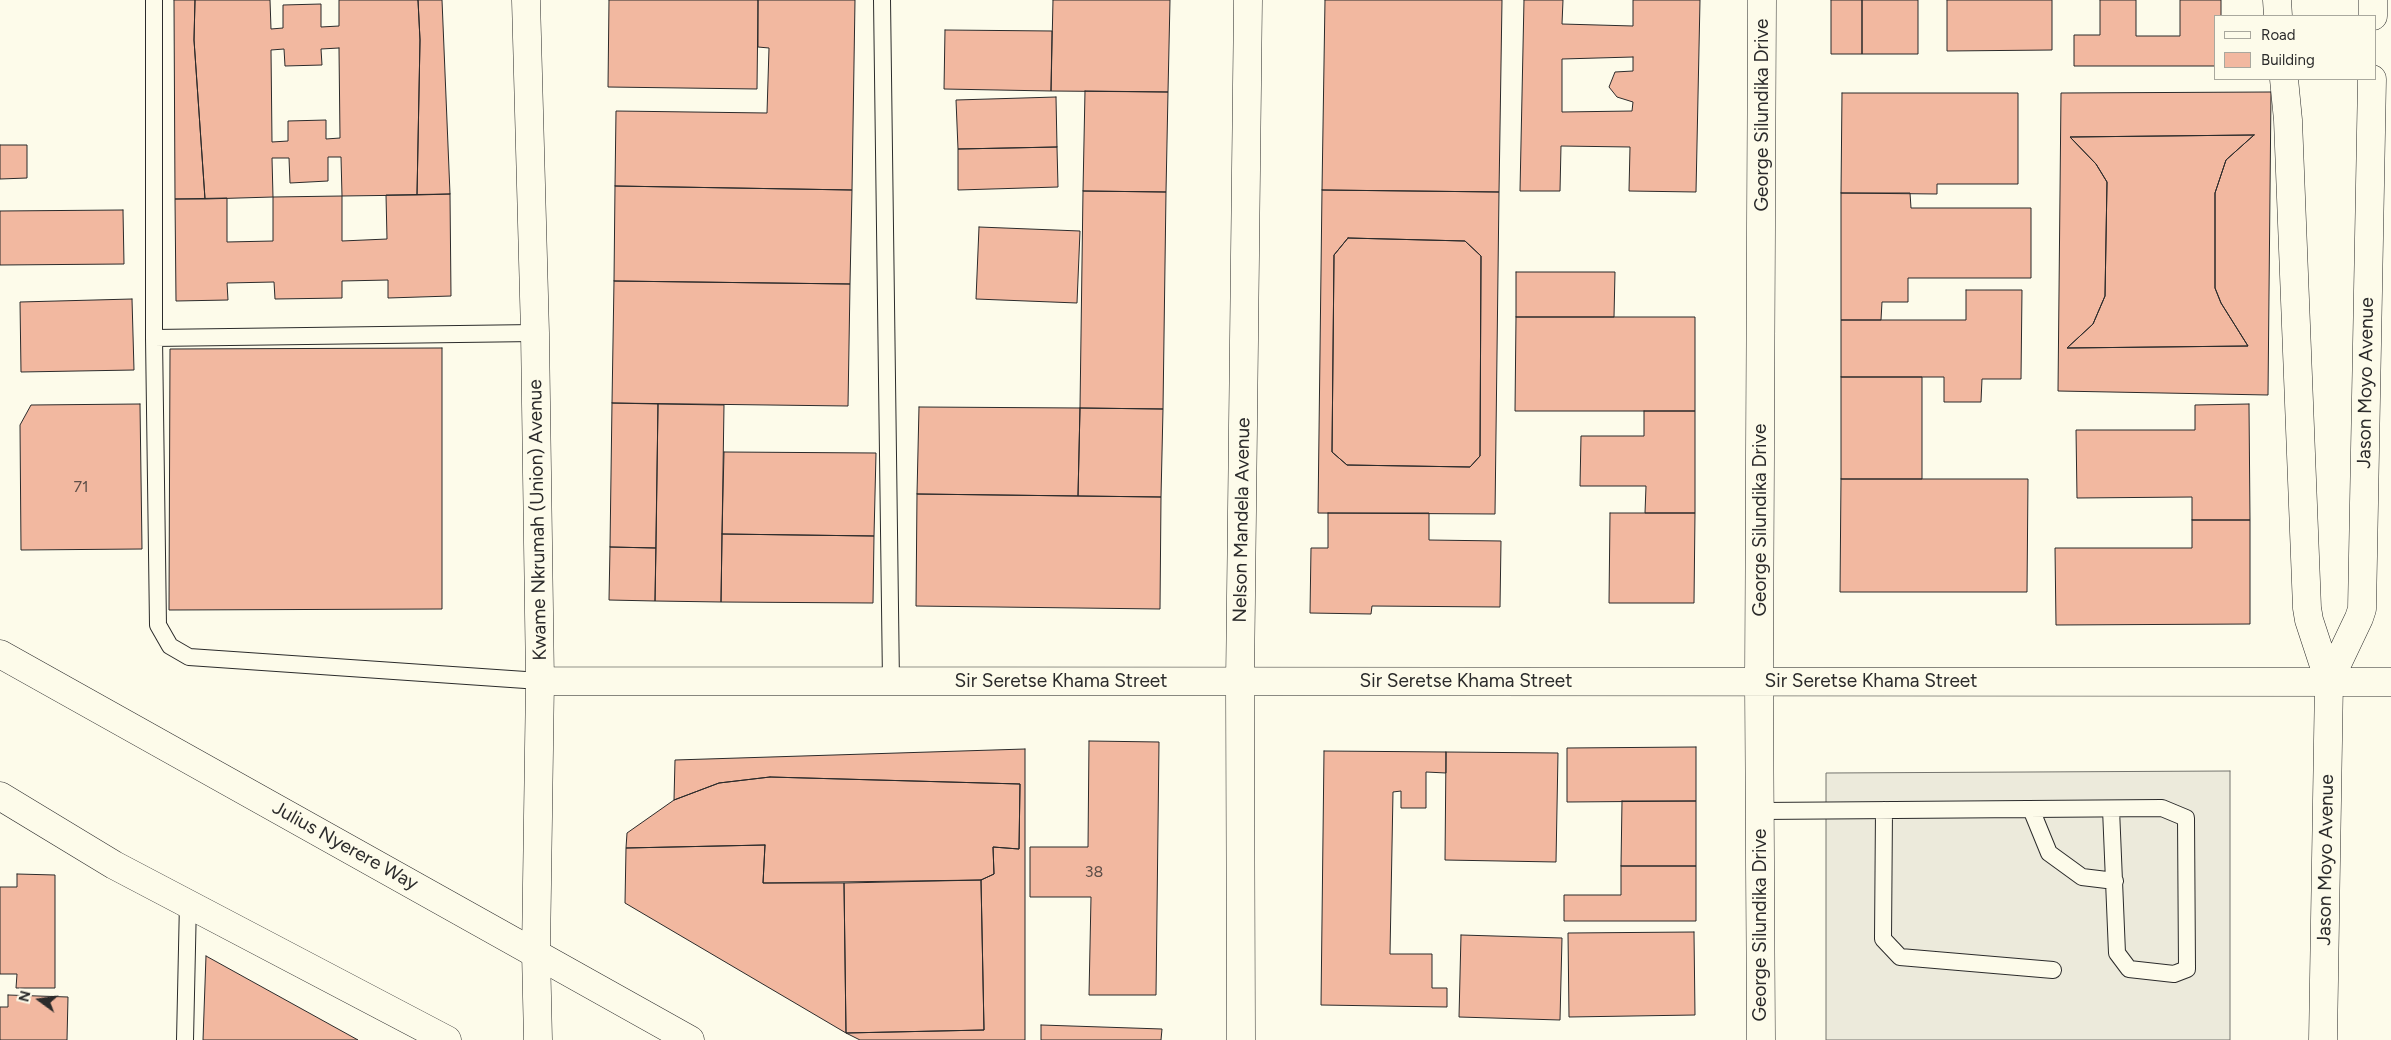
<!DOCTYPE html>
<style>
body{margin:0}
#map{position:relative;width:2391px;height:1040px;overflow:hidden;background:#fdfbea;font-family:Figtree,sans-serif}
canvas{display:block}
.legend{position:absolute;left:2214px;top:15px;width:162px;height:65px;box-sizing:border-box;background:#fdfbea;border:1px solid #a9a89e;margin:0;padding:6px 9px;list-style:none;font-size:15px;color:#2b2b2b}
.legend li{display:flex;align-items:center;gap:10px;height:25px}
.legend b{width:25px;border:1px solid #a9a89e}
.north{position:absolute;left:15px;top:975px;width:50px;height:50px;-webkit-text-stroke:4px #fdfbea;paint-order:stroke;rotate:284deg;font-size:14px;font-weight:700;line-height:20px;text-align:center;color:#2b2b2b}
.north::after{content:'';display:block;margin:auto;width:18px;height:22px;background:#2b2b2b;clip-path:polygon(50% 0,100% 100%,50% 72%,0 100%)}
</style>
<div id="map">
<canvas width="2391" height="1040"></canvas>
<ul class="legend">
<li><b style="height:6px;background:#fdfbea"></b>Road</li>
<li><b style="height:14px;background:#f2b8a0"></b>Building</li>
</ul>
<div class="north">N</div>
</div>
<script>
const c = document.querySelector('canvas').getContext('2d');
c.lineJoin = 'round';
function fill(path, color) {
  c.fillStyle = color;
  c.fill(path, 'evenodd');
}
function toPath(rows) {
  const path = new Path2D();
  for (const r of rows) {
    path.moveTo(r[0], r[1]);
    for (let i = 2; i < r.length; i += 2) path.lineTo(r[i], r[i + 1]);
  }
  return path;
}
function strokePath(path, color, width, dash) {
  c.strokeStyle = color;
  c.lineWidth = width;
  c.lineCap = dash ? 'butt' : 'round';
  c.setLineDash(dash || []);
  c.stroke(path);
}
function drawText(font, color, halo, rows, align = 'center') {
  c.font = font + ' Figtree,sans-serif';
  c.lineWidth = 4;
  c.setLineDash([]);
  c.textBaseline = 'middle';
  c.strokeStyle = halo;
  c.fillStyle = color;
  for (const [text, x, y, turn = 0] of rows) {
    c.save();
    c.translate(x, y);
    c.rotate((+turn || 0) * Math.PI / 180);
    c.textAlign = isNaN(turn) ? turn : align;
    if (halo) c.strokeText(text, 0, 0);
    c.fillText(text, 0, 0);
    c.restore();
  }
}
const parking = toPath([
 [2230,771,2230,1040,1826,1040,1826,773,2230,771]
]);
fill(parking, '#eceadb');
strokePath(parking, '#74746e', 1);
const building = toPath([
 [174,0,195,0,194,40,205,199,175,199,174,0],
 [195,0,270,0,271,29,283,28,283,5,321,4,321,27,339,26,339,0,418,0,420,40,417,195,342,196,341,157,328,157,328,181,290,183,289,158,272,158,273,197,205,199,194,40,195,0],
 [339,48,340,138,326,139,326,120,288,121,288,141,272,142,271,50,284,49,285,66,322,65,321,49,339,48],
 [418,0,442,0,450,194,417,195,420,40,418,0],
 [609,0,758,0,757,89,608,87,609,0],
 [758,0,855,0,852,190,615,186,616,111,767,113,769,48,758,47,758,0],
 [1053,0,1170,0,1168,92,1051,91,1053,0],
 [1325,0,1502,0,1499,192,1322,190,1325,0],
 [1524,0,1563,0,1562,24,1633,26,1633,0,1700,0,1696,192,1629,191,1630,147,1561,146,1560,191,1520,191,1524,0],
 [1633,57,1633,71,1615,72,1609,87,1617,97,1633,102,1632,111,1562,112,1562,59,1633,57],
 [1831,0,1862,0,1862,54,1831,54,1831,0],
 [1862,0,1918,0,1918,54,1862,54,1862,0],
 [1947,0,2052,0,2052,50,1947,51,1947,0],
 [2100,0,2136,0,2136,36,2180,36,2180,0,2221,0,2221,16,2215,16,2215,66,2074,66,2074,35,2100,35,2100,0],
 [945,30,1052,31,1051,91,944,89,945,30],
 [1085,91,1168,92,1166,192,1083,191,1085,91],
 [2271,92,2268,395,2058,391,2061,93,2271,92],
 [2254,135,2226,160,2215,193,2215,288,2221,303,2248,346,2067,348,2093,324,2105,296,2107,182,2096,164,2070,137,2254,135],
 [1842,93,2018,93,2018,184,1937,184,1937,194,1841,193,1842,93],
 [1056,97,1057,147,958,149,956,100,1056,97],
 [2254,135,2226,160,2215,193,2215,288,2221,303,2248,346,2067,348,2093,324,2105,296,2107,182,2096,164,2070,137,2254,135],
 [0,145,27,145,27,178,0,179,0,145],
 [1057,147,1058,187,958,190,958,149,1057,147],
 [615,186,852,190,850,284,614,281,615,186],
 [1322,190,1499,192,1495,514,1318,513,1322,190],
 [1348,238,1465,241,1481,256,1480,456,1470,467,1347,465,1332,452,1334,255,1348,238],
 [1083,191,1166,192,1163,409,1080,408,1083,191],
 [1841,193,1910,193,1911,208,2031,208,2031,278,1908,278,1908,302,1882,302,1881,320,1841,320,1841,193],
 [450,194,451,296,388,298,388,280,342,281,342,298,275,299,274,282,227,283,228,300,176,301,175,199,227,198,227,242,273,241,273,197,342,196,342,241,387,239,386,195,450,194],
 [123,210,124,264,0,265,0,211,123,210],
 [979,227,1080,231,1077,303,976,299,979,227],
 [1348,238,1465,241,1481,256,1480,456,1470,467,1347,465,1332,452,1334,255,1348,238],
 [1516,272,1615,272,1614,317,1516,317,1516,272],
 [614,281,850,284,848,406,612,403,614,281],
 [1966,290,2022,290,2021,379,1982,379,1981,402,1944,402,1944,377,1841,377,1841,320,1966,320,1966,290],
 [132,299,134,370,21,372,20,302,132,299],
 [1516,317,1695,317,1695,411,1515,411,1516,317],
 [442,348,442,609,169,610,170,349,442,348],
 [1841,377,1922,377,1922,479,1841,479,1841,377],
 [612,403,658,404,656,548,610,547,612,403],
 [140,404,142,549,21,550,20,425,31,405,140,404],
 [658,404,724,405,721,602,655,601,658,404],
 [2249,404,2250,520,2192,520,2192,497,2077,498,2076,430,2195,430,2195,405,2249,404],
 [919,407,1080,408,1078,496,917,494,919,407],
 [1080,408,1163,409,1161,497,1078,496,1080,408],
 [1644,411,1695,411,1695,513,1645,513,1646,486,1580,486,1581,436,1644,436,1644,411],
 [724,452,876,453,874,536,722,534,724,452],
 [1841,479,2028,479,2027,592,1840,592,1841,479],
 [917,494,1161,497,1160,609,916,606,917,494],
 [1328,513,1429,513,1429,540,1501,541,1500,607,1372,606,1371,614,1310,613,1311,548,1328,548,1328,513],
 [1610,513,1695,513,1694,603,1609,603,1610,513],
 [2192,520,2250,520,2250,624,2056,625,2055,548,2192,548,2192,520],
 [722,534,874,536,873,603,721,602,722,534],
 [610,547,656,548,655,601,609,600,610,547],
 [1089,741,1159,742,1156,995,1089,995,1091,897,1030,897,1030,847,1088,847,1089,741],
 [1696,747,1696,801,1567,802,1567,748,1696,747],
 [1025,749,1025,1040,860,1040,846,1033,984,1030,981,880,994,874,993,847,1019,849,1020,784,770,777,719,783,674,800,675,760,1025,749],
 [1324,751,1446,752,1446,773,1426,772,1426,808,1401,808,1401,791,1393,792,1390,954,1432,954,1432,988,1447,988,1447,1007,1321,1005,1324,751],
 [1446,752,1558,753,1556,862,1445,860,1446,752],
 [770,777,1020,784,1019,849,993,847,994,874,981,880,763,883,765,845,626,848,627,833,674,800,719,783,770,777],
 [1622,801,1696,801,1696,866,1621,866,1622,801],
 [765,845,763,883,844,883,846,1033,625,903,626,848,765,845],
 [1621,866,1696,866,1696,921,1564,921,1564,895,1621,895,1621,866],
 [17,874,55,875,55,988,16,988,17,974,0,974,0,887,17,887,17,874],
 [981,880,984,1030,846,1033,844,883,981,880],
 [1694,932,1695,1015,1569,1017,1568,933,1694,932],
 [1461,935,1562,938,1560,1020,1459,1017,1461,935],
 [206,956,358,1040,203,1040,206,956],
 [8,995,68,997,67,1040,0,1040,0,1007,8,1007,8,995],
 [1041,1025,1162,1029,1161,1040,1041,1040,1041,1025]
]);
fill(building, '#f2b8a0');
strokePath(building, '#2b2b2b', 1);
const lane = toPath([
 [154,0,154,338,158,625,170,646,189,657,540,681],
 [882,0,891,682],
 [154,338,535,333],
 [2031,809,2049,853,2082,877,2115,881],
 [1884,810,1883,939,1900,957,2053,970],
 [1760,811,2162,808,2186,818,2187,969,2174,974,2129,969,2117,953,2111,809],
 [185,1040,188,902]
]);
const street = toPath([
 [526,0,535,333,540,681,536,952,538,1040],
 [540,681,2391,682],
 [1761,1040,1759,681,1762,0]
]);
const secondary = toPath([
 [2277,0,2278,16],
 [2373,16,2373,0],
 [2284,79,2288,120,2307,608,2309,620,2329,681,2323,1040],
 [2329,681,2359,618,2362,609,2372,79],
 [1241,1040,1240,681,1248,0]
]);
const primary = toPath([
 [0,654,690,1040],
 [0,796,114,865,447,1040]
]);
strokePath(lane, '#2b2b2b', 18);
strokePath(street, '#2b2b2b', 29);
strokePath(secondary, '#2b2b2b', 29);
strokePath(primary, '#2b2b2b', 29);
strokePath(lane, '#fdfbea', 16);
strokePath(street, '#fdfbea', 28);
strokePath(secondary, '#fdfbea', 28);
strokePath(primary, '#fdfbea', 28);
drawText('16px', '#5d4e48', null, [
 ["71",81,487],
 ["38",1094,872]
]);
drawText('19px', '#2b2b2b', '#fdfbea', [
 ["George Silundika Drive",1762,115,-90],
 ["Jason Moyo Avenue",2366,383,-89],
 ["Kwame Nkrumah (Union) Avenue",538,520,-91],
 ["Nelson Mandela Avenue",1242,520,-89],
 ["George Silundika Drive",1760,520,-90],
 ["Sir Seretse Khama Street",1061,681],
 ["Sir Seretse Khama Street",1466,681],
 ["Sir Seretse Khama Street",1871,681],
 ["Julius Nyerere Way",345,846,29],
 ["Jason Moyo Avenue",2326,860,-89],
 ["George Silundika Drive",1760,925,-90]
]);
</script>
